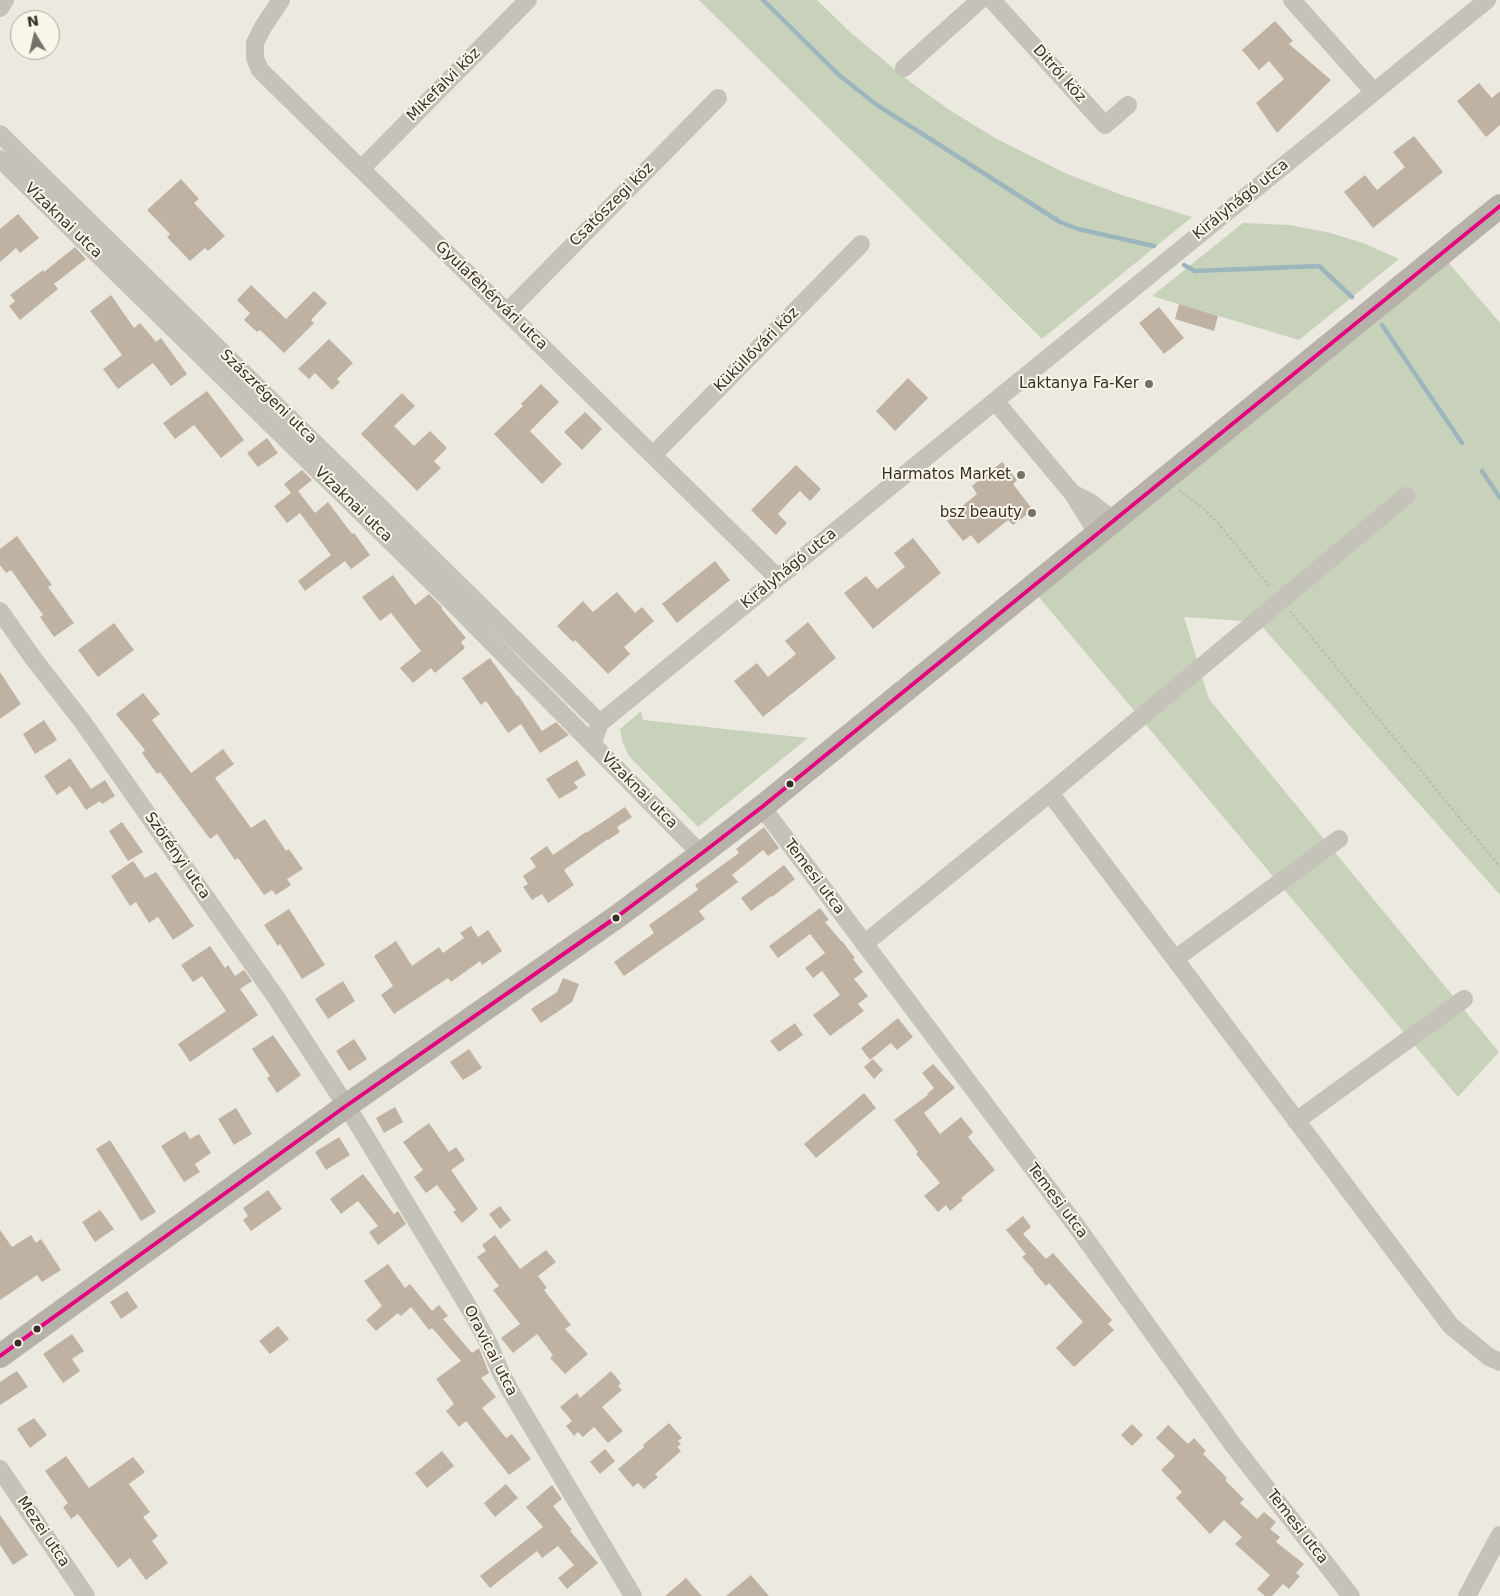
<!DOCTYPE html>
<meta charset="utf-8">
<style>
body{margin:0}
#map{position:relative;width:1500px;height:1596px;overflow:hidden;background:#ece9e1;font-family:"DejaVu Sans",sans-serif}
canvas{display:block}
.north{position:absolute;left:10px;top:10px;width:50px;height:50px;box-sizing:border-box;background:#f9f5e8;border:1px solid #aba69b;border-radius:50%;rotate:351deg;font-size:14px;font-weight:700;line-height:20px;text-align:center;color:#363028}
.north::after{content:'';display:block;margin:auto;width:18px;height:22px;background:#767169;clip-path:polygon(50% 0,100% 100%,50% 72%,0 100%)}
</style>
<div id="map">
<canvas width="1500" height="1596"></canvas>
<div class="north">N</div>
</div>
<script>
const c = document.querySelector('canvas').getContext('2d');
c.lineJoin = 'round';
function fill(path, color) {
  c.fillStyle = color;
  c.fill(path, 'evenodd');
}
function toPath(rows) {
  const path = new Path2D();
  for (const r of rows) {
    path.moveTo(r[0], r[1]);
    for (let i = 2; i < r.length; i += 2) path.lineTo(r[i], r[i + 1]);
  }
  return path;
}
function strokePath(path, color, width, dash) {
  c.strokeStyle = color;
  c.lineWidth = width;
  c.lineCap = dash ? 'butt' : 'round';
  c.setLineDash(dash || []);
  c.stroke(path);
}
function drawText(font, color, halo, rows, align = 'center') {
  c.font = font + ' "DejaVu Sans",sans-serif';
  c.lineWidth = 4;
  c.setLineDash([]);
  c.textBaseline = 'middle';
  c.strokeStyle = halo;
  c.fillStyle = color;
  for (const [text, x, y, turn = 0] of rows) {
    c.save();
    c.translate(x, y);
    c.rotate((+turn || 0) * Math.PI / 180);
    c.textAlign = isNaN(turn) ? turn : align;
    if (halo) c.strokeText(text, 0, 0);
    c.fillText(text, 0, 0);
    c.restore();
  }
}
fill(toPath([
 [699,0,817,0,851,33,909,81,951,111,997,139,1067,174,1122,195,1192,217,1042,339],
 [1243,223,1289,225,1327,232,1363,243,1399,259,1299,340,1152,296],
 [1448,262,1500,323,1500,895,1258,622,1184,617,1209,699,1499,1052,1458,1097,1038,596],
 [641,711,643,720,808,738,698,827,629,756,622,741,620,729]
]), '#c8d2bb');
strokePath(toPath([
 [763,0,839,75,877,105,1060,222,1078,229,1154,246],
 [1184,265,1195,271,1319,266,1352,297],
 [1382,325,1462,443],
 [1482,471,1500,498]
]), '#9db6bd', 4.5);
fill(toPath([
 [1275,21,1293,41,1289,44,1331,80,1277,133,1256,103,1284,79,1269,61,1259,70,1242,50],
 [1479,83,1492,98,1500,91,1500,125,1486,137,1457,101],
 [1414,136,1443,172,1373,228,1344,192,1365,175,1377,190,1405,167,1393,152],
 [181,179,199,199,194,203,225,236,208,251,205,248,190,261,167,237,170,234,147,210],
 [18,214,39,238,20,253,16,248,0,262,0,229],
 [75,247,86,259,54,284,58,289,20,320,9,306,15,301,10,295,43,270,44,272],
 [251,285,286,319,314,291,327,303,311,320,314,323,284,353,260,330,257,332,244,320,250,313,237,300],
 [111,295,134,328,140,323,156,342,161,338,187,374,171,386,153,363,118,389,103,369,122,355,90,311],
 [1179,304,1218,316,1214,331,1175,319],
 [1159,307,1184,338,1164,354,1139,323],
 [329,339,353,363,337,379,340,382,332,390,315,373,309,379,298,369],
 [908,378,928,398,895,431,876,411],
 [541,384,559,402,530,431,562,464,542,484,494,434,523,406,521,404],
 [207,391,244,440,221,458,194,425,175,439,163,423],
 [402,393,415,406,394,426,414,446,430,431,447,448,434,461,441,468,417,491,361,434],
 [585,412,602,429,582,450,564,432],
 [267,438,278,453,258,467,247,453],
 [1002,462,1017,480,1013,484,1033,510,1013,525,1008,520,978,544,971,535,963,541,947,521,961,510,960,508,977,494,972,486],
 [796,465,821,489,810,501,800,491,789,502,778,514,787,523,776,535,751,510],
 [302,470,312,480,298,491,315,513,328,502,352,534,354,533,370,555,351,569,345,561,305,591,298,581,331,555,300,513,287,523,274,506,291,493,284,484],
 [17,536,52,585,48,587,74,623,54,637,40,617,43,615,11,570,6,573,0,565,0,549],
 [913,538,941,573,873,629,844,593,866,576,877,589,905,567,894,553],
 [715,561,730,580,677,623,662,604],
 [393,575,415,605,429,594,442,607,441,608,466,638,461,642,465,648,435,673,431,668,413,683,400,668,421,651,391,613,380,621,362,597],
 [617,592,635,613,642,607,654,621,624,647,630,654,608,674,575,640,573,642,557,626,583,601,593,612],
 [808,622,836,658,763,717,734,681,757,663,768,677,796,654,785,641],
 [114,623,134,650,98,677,78,650],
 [490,658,517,696,518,695,542,731,556,722,569,735,540,753,521,724,508,733,486,701,481,705,462,678],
 [0,672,21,704,0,719],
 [143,693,160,714,152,720,191,773,223,749,234,764,215,778,251,828,265,819,286,851,289,849,303,869,287,879,291,885,276,895,272,890,264,895,238,858,235,860,217,834,210,839,160,772,157,774,142,753,145,750,116,714],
 [44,720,57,740,35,754,23,734],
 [70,758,91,789,105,780,115,796,102,804,100,801,86,810,70,786,57,795,44,776],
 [577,760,586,775,574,782,578,788,559,799,546,779],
 [625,807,632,817,617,827,620,832,608,840,608,839,564,870,574,885,548,903,542,894,532,900,523,887,528,884,523,876,536,867,530,858,547,846,553,855,586,832,586,833],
 [122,822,143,852,128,861,109,831],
 [764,827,779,848,768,856,763,850,732,875,738,882,699,911,705,919,624,976,614,962,654,933,649,925,698,890,695,885,739,853,736,849],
 [133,861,145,878,156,872,194,926,173,940,158,917,149,923,136,902,130,906,111,876],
 [784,865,795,879,772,897,771,896,751,911,741,898],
 [820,908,829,920,825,922,841,941,842,941,855,958,853,959,863,972,854,979,868,996,858,1004,864,1011,830,1036,813,1015,840,995,822,971,813,978,805,968,825,953,810,934,778,958,769,946],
 [289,909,325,965,302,979,280,944,278,946,264,925],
 [471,926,478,937,488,930,502,951,482,965,480,961,451,982,448,978,394,1014,381,995,393,986,374,956,396,941,412,966,439,947,443,953,464,938,460,933],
 [210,946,225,968,228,965,235,976,244,970,252,981,240,989,258,1015,190,1062,178,1044,226,1011,202,976,193,982,181,965],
 [563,978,579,984,572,1002,541,1023,531,1009,557,992],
 [343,981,355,1001,328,1019,315,999],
 [898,1018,913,1037,897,1050,891,1043,870,1060,861,1048],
 [795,1023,803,1035,779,1052,770,1041],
 [273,1035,301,1075,277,1093,267,1078,270,1076,252,1049],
 [354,1039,367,1059,349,1071,336,1051],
 [469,1049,482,1068,463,1080,450,1062],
 [873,1059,883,1070,874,1079,864,1067],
 [933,1064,955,1088,924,1113,940,1134,961,1117,973,1132,968,1137,995,1170,961,1198,963,1200,950,1211,946,1205,938,1212,924,1196,940,1183,916,1154,918,1152,894,1120,928,1095,927,1094,934,1088,922,1073],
 [864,1093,876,1108,816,1158,804,1144],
 [395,1107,403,1122,384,1133,376,1118],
 [236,1108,252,1134,234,1145,218,1119],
 [429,1123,449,1152,456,1147,465,1160,451,1170,478,1209,462,1223,453,1212,456,1210,437,1185,426,1193,414,1177,423,1170,403,1142],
 [185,1131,190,1139,199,1134,211,1153,195,1164,200,1172,184,1182,161,1146],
 [339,1137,350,1155,326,1170,315,1152],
 [110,1140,156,1212,141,1221,96,1149],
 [363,1174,394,1214,398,1211,406,1224,378,1245,369,1232,378,1226,358,1201,341,1214,330,1199],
 [268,1190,282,1209,251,1231,243,1220,248,1216,243,1208],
 [500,1206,511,1220,500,1229,489,1214],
 [100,1210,114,1229,95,1242,82,1222],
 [1023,1216,1031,1227,1023,1234,1046,1259,1053,1253,1112,1320,1108,1324,1114,1330,1074,1367,1056,1348,1083,1322,1049,1283,1046,1286,1033,1271,1034,1270,1022,1257,1026,1254,1006,1230],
 [0,1230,12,1247,31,1235,36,1243,41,1239,61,1270,42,1282,37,1275,0,1300],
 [495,1235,520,1269,546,1250,556,1262,538,1276,547,1288,544,1290,571,1325,565,1329,588,1354,565,1374,550,1358,553,1355,537,1334,513,1353,501,1338,520,1324,493,1290,499,1286,477,1257,486,1251,482,1245],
 [388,1264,405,1288,410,1284,432,1311,439,1305,448,1316,443,1319,472,1353,479,1348,489,1373,481,1378,496,1397,482,1408,506,1438,512,1434,531,1459,509,1475,466,1421,459,1427,446,1411,454,1404,436,1379,461,1361,432,1328,429,1330,411,1307,401,1316,398,1313,376,1331,366,1320,382,1306,364,1281],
 [127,1291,138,1307,121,1319,110,1302],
 [278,1326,289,1339,270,1354,259,1341],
 [72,1334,84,1351,72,1359,80,1371,63,1383,43,1354],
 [17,1371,28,1387,0,1405,0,1382],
 [611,1371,621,1383,618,1386,622,1390,602,1407,623,1431,608,1443,594,1427,583,1437,578,1432,574,1436,566,1426,572,1421,560,1407,577,1393,580,1398],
 [34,1418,47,1435,30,1448,17,1429],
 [669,1423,682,1438,678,1441,681,1444,677,1447,681,1451,655,1474,658,1477,644,1489,638,1483,633,1487,618,1469,644,1447,643,1445],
 [1132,1424,1143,1435,1132,1446,1121,1435],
 [1168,1425,1188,1444,1194,1438,1206,1451,1203,1454,1227,1478,1225,1480,1244,1499,1240,1503,1257,1519,1264,1512,1276,1522,1270,1529,1280,1537,1276,1542,1304,1564,1296,1573,1300,1576,1289,1589,1283,1584,1272,1596,1265,1596,1257,1589,1270,1575,1235,1544,1242,1537,1224,1520,1210,1534,1176,1498,1182,1492,1161,1470,1175,1456,1156,1438],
 [605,1449,615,1461,600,1474,590,1462],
 [442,1451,454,1466,427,1488,415,1473],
 [66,1456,89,1488,133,1457,145,1472,129,1484,150,1512,143,1517,158,1536,152,1541,168,1563,146,1580,130,1558,118,1568,78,1514,71,1519,63,1507,68,1503,45,1471],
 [506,1484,518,1498,495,1517,484,1503],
 [552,1485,562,1499,553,1506,572,1530,570,1531,598,1563,567,1589,558,1578,574,1565,558,1546,542,1558,537,1551,490,1588,480,1576,543,1527,526,1507],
 [0,1515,28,1555,13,1565,0,1545],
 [751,1575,769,1596,726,1596],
 [686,1578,702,1596,665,1596]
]), '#bfb2a3');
strokePath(toPath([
 [1179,490,1205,510,1218,523,1271,588],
 [1290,611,1500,867]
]), '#bebab2', 2.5, [2.5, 2.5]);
strokePath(toPath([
 [281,0,263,27,255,43,255,58,260,70,778,578],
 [992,0,1105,125,1128,105],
 [1292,0,1374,92],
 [0,8,5,0],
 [904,68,980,0],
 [0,134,600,723],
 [0,159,445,595,701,854],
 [361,169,528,0],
 [507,312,718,98],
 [995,401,1073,494,1097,533],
 [653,455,861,244],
 [1074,494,1090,502,1113,520],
 [0,611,33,658,82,721,275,996,356,1121,468,1306,489,1344,500,1371,511,1392,633,1596],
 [592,744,600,723,1487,0],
 [1050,793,1451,1326,1489,1357,1500,1362],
 [762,807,1077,1227,1233,1445,1351,1596],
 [864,944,1050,793,1406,496],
 [1175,959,1339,839],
 [1296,1121,1464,999],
 [0,1469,86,1596],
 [1467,1596,1500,1535]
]), '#c5c2ba', 18);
strokePath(toPath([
 [0,1356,346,1106,618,916,701,854,762,807,1500,206]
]), '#b6b2aa', 24);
strokePath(toPath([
 [0,1356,346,1106,618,916,701,854,762,807,1500,206]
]), '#e5007d', 4);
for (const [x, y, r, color] of [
 [1149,384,5,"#767169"],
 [1021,475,5,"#767169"],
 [1032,513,5,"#767169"],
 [790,784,4.5,"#363028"],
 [616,918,4.5,"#363028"],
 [37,1329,4.5,"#363028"],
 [18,1343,4.5,"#363028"]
]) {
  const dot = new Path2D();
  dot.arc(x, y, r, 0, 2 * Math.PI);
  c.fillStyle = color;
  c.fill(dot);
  strokePath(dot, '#f9f5e8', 2);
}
drawText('15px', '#363028', '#f9f5e8', [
 ["Ditrói köz",1059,74,48],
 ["Mikefalvi köz",444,85,-45],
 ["Királyhágó utca",1241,200,-39],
 ["Csatószegi köz",612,205,-45],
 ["Vízaknai utca",63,221,44],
 ["Gyulafehérvári utca",491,296,44],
 ["Küküllővári köz",757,350,-45],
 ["Szászrégeni utca",268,397,44],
 ["Vízaknai utca",353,505,44],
 ["Királyhágó utca",789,569,-39],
 ["Vízaknai utca",639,791,45],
 ["Szörényi utca",177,856,55],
 ["Temesi utca",814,877,53],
 ["Temesi utca",1057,1201,53],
 ["Oravicai utca",490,1351,63],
 ["Temesi utca",1297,1527,52],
 ["Mezei utca",43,1532,56]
]);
drawText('15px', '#363028', '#f9f5e8', [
 ["Laktanya Fa-Ker",1139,384],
 ["Harmatos Market",1011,475],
 ["bsz beauty",1022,513]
], 'right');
</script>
